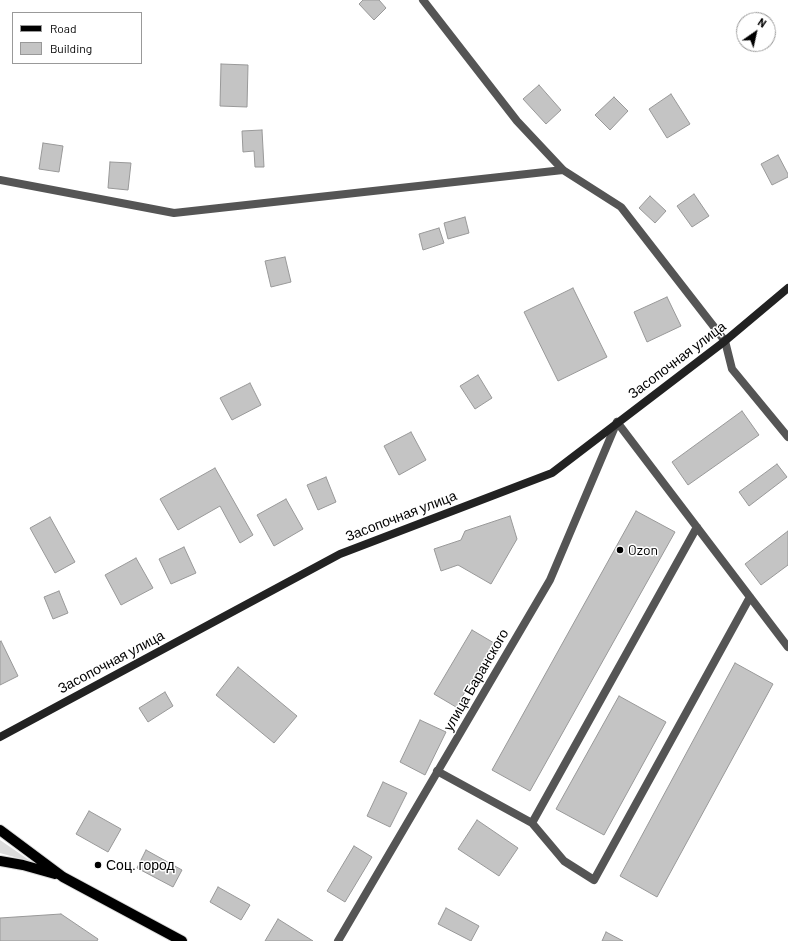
<!DOCTYPE html>
<meta charset="utf-8">
<style>
body{margin:0}
#map{position:relative;width:788px;height:941px;overflow:hidden;background:#fff;font-family:Barlow,sans-serif}
canvas{display:block}
.legend{position:absolute;left:12px;top:12px;width:130px;height:52px;box-sizing:border-box;background:#fff;border:1px solid #999;margin:0;padding:5px 7px;list-style:none;font-size:12px;color:#000}
.legend li{display:flex;align-items:center;gap:8px;height:20px}
.legend b{width:20px;border:1px solid #999}
.north{position:absolute;left:736px;top:12px;width:40px;height:40px;box-sizing:border-box;background:#fff;border:1px solid #999;border-radius:50%;rotate:34deg;font-size:11px;font-weight:700;line-height:16px;text-align:center;color:#000}
.north::after{content:'';display:block;margin:auto;width:14px;height:18px;background:#000;clip-path:polygon(50% 0,100% 100%,50% 72%,0 100%)}
</style>
<div id="map">
<canvas width="788" height="941"></canvas>
<ul class="legend">
<li><b style="height:5px;background:#000"></b>Road</li>
<li><b style="height:11px;background:#c4c4c4"></b>Building</li>
</ul>
<div class="north">N</div>
</div>
<script>
const c = document.querySelector('canvas').getContext('2d');
c.lineJoin = 'round';
function fill(path, color) {
  c.fillStyle = color;
  c.fill(path, 'evenodd');
}
function toPath(rows) {
  const path = new Path2D();
  for (const r of rows) {
    path.moveTo(r[0], r[1]);
    for (let i = 2; i < r.length; i += 2) path.lineTo(r[i], r[i + 1]);
  }
  return path;
}
function strokePath(path, color, width, dash) {
  c.strokeStyle = color;
  c.lineWidth = width;
  c.lineCap = dash ? 'butt' : 'round';
  c.setLineDash(dash || []);
  c.stroke(path);
}
function drawText(font, color, halo, rows, align = 'center') {
  c.font = font + ' Barlow,sans-serif';
  c.lineWidth = 3;
  c.setLineDash([]);
  c.textBaseline = 'middle';
  c.strokeStyle = halo;
  c.fillStyle = color;
  for (const [text, x, y, turn = 0] of rows) {
    c.save();
    c.translate(x, y);
    c.rotate((+turn || 0) * Math.PI / 180);
    c.textAlign = isNaN(turn) ? turn : align;
    if (halo) c.strokeText(text, 0, 0);
    c.fillText(text, 0, 0);
    c.restore();
  }
}
fill(toPath([
 [0,840,32,862,0,853]
]), '#dcdcdc');
const building = toPath([
 [363,0,379,0,386,8,374,20,359,4,363,0],
 [221,64,248,65,247,107,220,106,221,64],
 [539,85,561,110,546,124,523,99,539,85],
 [671,94,690,124,667,138,649,109,671,94],
 [614,97,628,111,610,130,595,115,614,97],
 [262,130,264,167,255,167,254,151,243,152,242,131,262,130],
 [43,143,63,146,59,172,39,169,43,143],
 [778,155,788,174,788,177,772,185,761,164,778,155],
 [110,162,131,163,128,190,108,188,110,162],
 [694,194,709,216,692,227,677,206,694,194],
 [650,196,666,211,655,223,639,208,650,196],
 [465,217,469,233,448,239,444,223,465,217],
 [439,228,444,243,423,250,419,234,439,228],
 [285,257,291,282,271,287,265,261,285,257],
 [573,288,607,357,558,381,524,312,573,288],
 [667,297,681,326,647,342,634,312,667,297],
 [478,375,492,398,475,409,460,386,478,375],
 [250,383,261,405,232,420,220,398,250,383],
 [742,411,759,435,688,485,672,462,742,411],
 [411,432,426,460,399,475,384,446,411,432],
 [777,464,787,477,749,506,739,492,777,464],
 [215,468,253,535,240,543,220,506,178,530,160,499,215,468],
 [326,477,336,502,318,510,307,485,326,477],
 [286,499,303,529,274,546,257,515,286,499],
 [636,511,675,532,530,791,492,770,636,511],
 [510,516,517,539,491,584,458,565,441,571,434,549,461,540,465,531,510,516],
 [50,517,75,562,55,573,30,528,50,517],
 [788,531,788,565,761,585,745,564,788,531],
 [184,547,196,573,171,584,159,559,184,547],
 [136,558,153,588,121,605,105,575,136,558],
 [59,591,68,613,53,619,44,597,59,591],
 [472,630,494,643,456,707,434,694,472,630],
 [1,641,18,676,0,685,0,642,1,641],
 [735,663,773,684,657,897,620,876,735,663],
 [238,667,297,716,274,743,216,695,238,667],
 [165,692,173,706,148,722,139,708,165,692],
 [619,696,666,722,604,835,556,809,619,696],
 [420,720,446,732,425,775,400,762,420,720],
 [383,782,407,793,390,827,367,816,383,782],
 [89,811,121,829,108,852,76,834,89,811],
 [477,820,518,848,499,876,458,849,477,820],
 [354,846,372,857,345,902,327,891,354,846],
 [146,850,182,870,173,887,137,868,146,850],
 [218,887,250,905,241,920,210,902,218,887],
 [446,908,479,926,471,941,438,924,446,908],
 [61,914,98,939,97,941,0,941,0,918,61,914],
 [278,919,313,941,265,941,278,919],
 [606,932,623,941,602,941,606,932]
]);
fill(building, '#c4c4c4');
strokePath(building, '#999', 1);
const primary = toPath([
 [0,830,63,877,182,941],
 [0,861,23,865,55,874]
]);
strokePath(primary, '#dbdbdb', 12);
strokePath(toPath([
 [617,422,788,647],
 [437,771,532,823,564,861,594,880,750,597],
 [532,823,697,527]
]), '#555', 8);
strokePath(toPath([
 [423,0,517,121,563,170,621,207,725,341,732,369,788,437],
 [0,180,174,213,563,170],
 [338,941,550,580,617,422]
]), '#555', 8);
strokePath(toPath([
 [0,737,340,554,552,473,725,341,788,288]
]), '#222', 8);
strokePath(primary, '#000', 10);
for (const [x, y, r, color] of [
 [620,550,4,"#000"],
 [98,865,4,"#000"]
]) {
  const dot = new Path2D();
  dot.arc(x, y, r, 0, 2 * Math.PI);
  c.fillStyle = color;
  c.fill(dot);
  strokePath(dot, '#fff', 1.5);
}
drawText('14px', '#000', '#fff', [
 ["Засопочная улица",677,360,-37],
 ["Засопочная улица",401,516,-21],
 ["Засопочная улица",111,662,-28],
 ["улица Баранского",476,680,-60]
]);
drawText('14px', '#000', '#fff', [
 ["Ozon",628,550],
 ["Соц. город",106,865]
], 'left');
</script>
